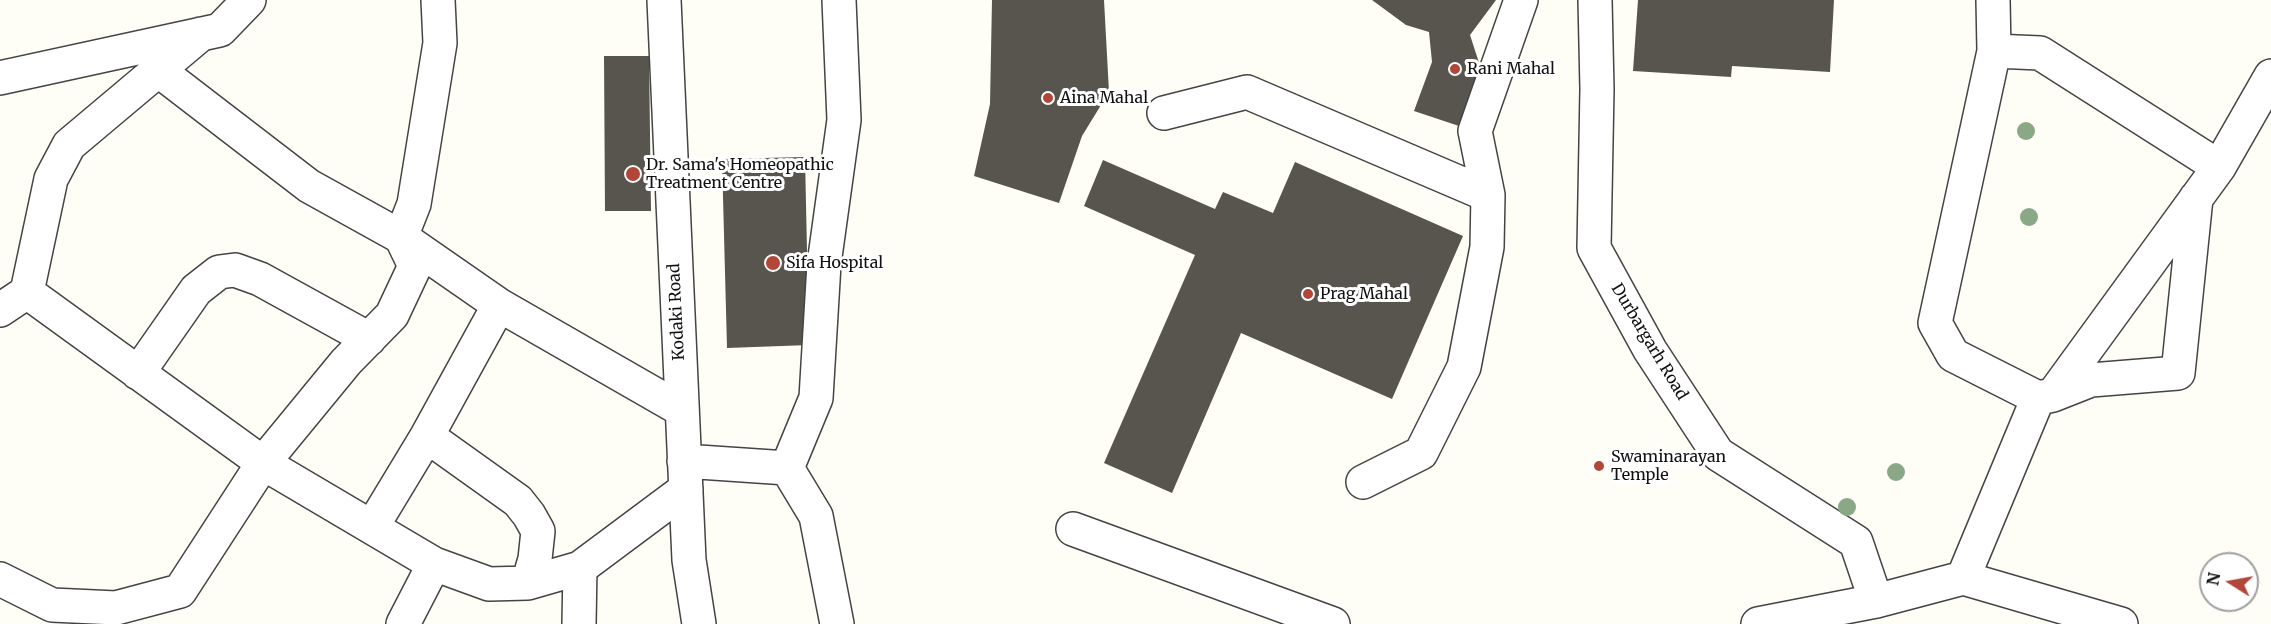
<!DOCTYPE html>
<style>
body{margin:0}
#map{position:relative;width:2271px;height:624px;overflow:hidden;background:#fefdf6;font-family:Merriweather,serif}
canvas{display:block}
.north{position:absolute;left:2199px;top:552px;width:60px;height:60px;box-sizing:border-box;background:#fff;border:2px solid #a0a0a0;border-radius:50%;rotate:281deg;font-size:16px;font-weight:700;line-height:24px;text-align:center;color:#111}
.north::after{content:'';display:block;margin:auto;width:21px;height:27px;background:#b14639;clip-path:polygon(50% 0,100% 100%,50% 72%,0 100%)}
</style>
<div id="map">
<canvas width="2271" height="624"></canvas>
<div class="north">N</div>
</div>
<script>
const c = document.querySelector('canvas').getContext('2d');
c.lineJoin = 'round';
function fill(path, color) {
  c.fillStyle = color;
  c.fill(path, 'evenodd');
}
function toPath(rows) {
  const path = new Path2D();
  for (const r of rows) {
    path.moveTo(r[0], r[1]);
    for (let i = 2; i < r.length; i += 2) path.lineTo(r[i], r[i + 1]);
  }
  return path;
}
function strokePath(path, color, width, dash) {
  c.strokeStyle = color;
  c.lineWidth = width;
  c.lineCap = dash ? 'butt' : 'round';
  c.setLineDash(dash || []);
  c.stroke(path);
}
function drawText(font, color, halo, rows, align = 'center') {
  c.font = font + ' Merriweather,serif';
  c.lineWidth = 6;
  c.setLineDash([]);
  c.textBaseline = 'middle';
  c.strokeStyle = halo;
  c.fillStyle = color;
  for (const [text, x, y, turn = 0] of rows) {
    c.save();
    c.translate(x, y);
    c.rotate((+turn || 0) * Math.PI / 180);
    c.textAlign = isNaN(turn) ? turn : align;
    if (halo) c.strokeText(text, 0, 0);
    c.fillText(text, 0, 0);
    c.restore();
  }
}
fill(toPath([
 [992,0,1104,0,1109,92,1082,136,1059,203,974,176,990,104],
 [1372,0,1496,0,1470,35,1483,75,1465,128,1414,111,1432,62,1429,32,1406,25],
 [1638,0,1834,0,1830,72,1732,66,1731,77,1633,71],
 [604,56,649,56,651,211,605,211],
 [805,157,809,345,727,348,722,159],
 [1103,160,1215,209,1223,192,1273,213,1295,162,1463,236,1392,399,1241,333,1172,493,1104,463,1195,255,1084,206]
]), '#58544e');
const minor = toPath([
 [664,0,689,560,699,624],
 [1595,0,1597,89,1594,248,1650,350,1718,454,1856,542,1876,601],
 [1993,0,1994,51,1935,323,1953,355,2038,398],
 [1994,51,2040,53,2219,167],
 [158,70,309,186,401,237,499,305,682,410],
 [0,78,220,30,249,0],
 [1164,113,1247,92,1488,195],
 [27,292,263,463,434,564,489,584,528,583],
 [0,310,27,292,51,179,69,145,201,34],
 [138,373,196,290,219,272,235,270,260,279,369,339],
 [2053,395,2091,380,2178,373,2196,198],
 [427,436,518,501,529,515,538,531,535,559,528,583,580,568,579,624],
 [684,461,787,468],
 [1363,482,1421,453,1464,367,1487,247,1488,195,1475,131,1521,0],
 [372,527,427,436,499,305],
 [1073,529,1333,624],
 [580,568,686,489],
 [1963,578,2038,398,2053,395,2219,167,2271,76],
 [0,579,52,605,116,608,180,591,263,463,346,362,392,315,415,266,401,237,414,204,440,43,438,0],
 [403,624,434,564],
 [837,624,816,516,787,468,816,398,824,264,844,120,839,0],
 [1758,624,1876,601,1963,578,2121,624]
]);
strokePath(minor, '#444', 36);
strokePath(minor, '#fff', 33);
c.fillStyle = '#8aa885';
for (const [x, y] of [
 [2026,131],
 [2029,217],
 [1896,472],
 [1847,507]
]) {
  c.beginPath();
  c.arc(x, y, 9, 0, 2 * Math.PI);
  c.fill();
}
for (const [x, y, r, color] of [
 [1455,69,6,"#b14639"],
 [1048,98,6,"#b14639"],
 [633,174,8,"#b14639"],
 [773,263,8,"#b14639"],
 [1308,294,6,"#b14639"],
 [1599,466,6,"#b14639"]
]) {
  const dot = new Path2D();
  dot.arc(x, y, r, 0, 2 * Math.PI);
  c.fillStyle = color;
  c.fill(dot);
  strokePath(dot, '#fff', 2);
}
drawText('16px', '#111', '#fff', [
 ["Rani Mahal",1467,69],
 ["Aina Mahal",1060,98],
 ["Dr. Sama's Homeopathic",646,165],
 ["Treatment Centre",646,183],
 ["Sifa Hospital",786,263],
 ["Prag Mahal",1320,294],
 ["Swaminarayan",1611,457],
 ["Temple",1611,475]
], 'left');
drawText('16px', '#111', '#fff', [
 ["Kodaki Road",677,312,-93],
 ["Durbargarh Road",1649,342,59]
]);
</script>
